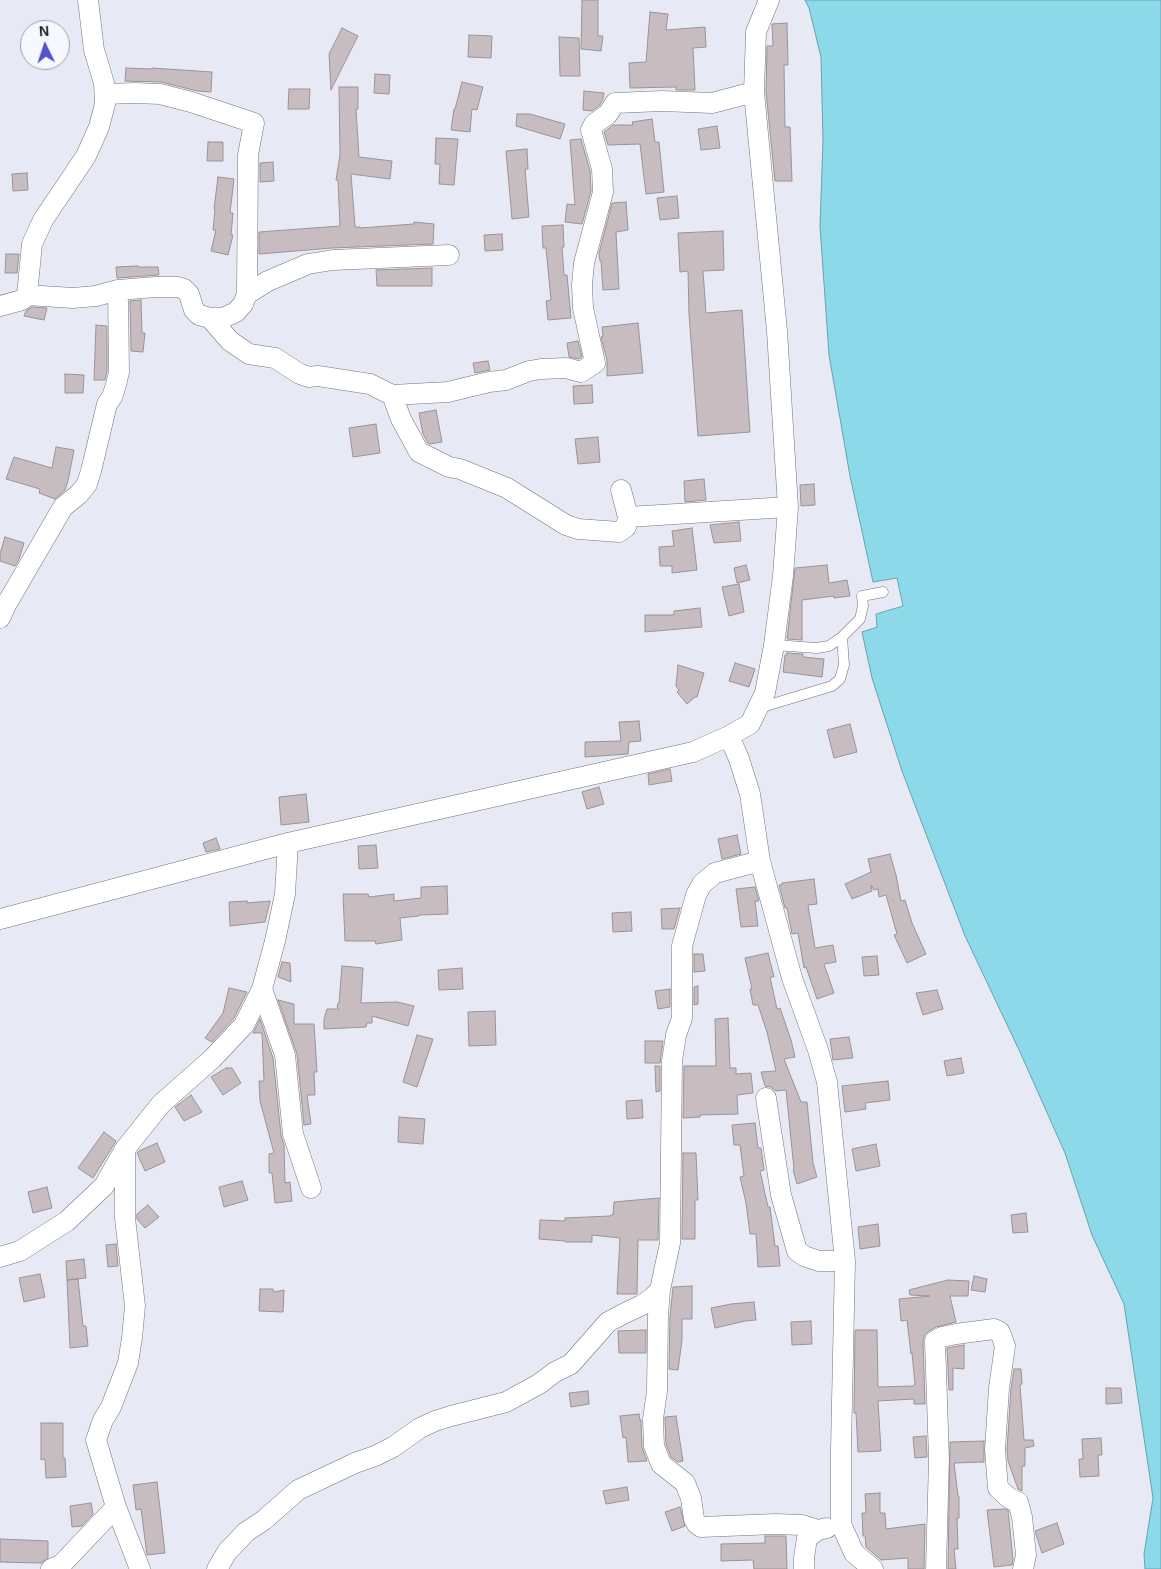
<!DOCTYPE html>
<style>
body{margin:0}
#map{position:relative;width:1161px;height:1569px;overflow:hidden;background:#e7eaf4;font-family:Helvetica,sans-serif}
canvas{display:block}
.north{position:absolute;left:20px;top:20px;width:50px;height:50px;box-sizing:border-box;background:#f6f8fe;border:1px solid #9fa0a5;border-radius:50%;rotate:356deg;font-size:14px;font-weight:700;line-height:20px;text-align:center;color:#1c1d20}
.north::after{content:'';display:block;margin:auto;width:18px;height:22px;background:#5452c9;clip-path:polygon(50% 0,100% 100%,50% 72%,0 100%)}
</style>
<div id="map">
<canvas width="1161" height="1569"></canvas>
<div class="north">N</div>
</div>
<script>
const c = document.querySelector('canvas').getContext('2d');
c.lineJoin = 'round';
function fill(path, color) {
  c.fillStyle = color;
  c.fill(path, 'evenodd');
}
function toPath(rows) {
  const path = new Path2D();
  for (const r of rows) {
    path.moveTo(r[0], r[1]);
    for (let i = 2; i < r.length; i += 2) path.lineTo(r[i], r[i + 1]);
  }
  return path;
}
function strokePath(path, color, width, dash) {
  c.strokeStyle = color;
  c.lineWidth = width;
  c.lineCap = dash ? 'butt' : 'round';
  c.setLineDash(dash || []);
  c.stroke(path);
}
const water = toPath([
 [805,0,1161,0,1161,1569,1145,1569,1144,1554,1153,1498,1124,1304,1092,1235,1065,1153,1020,1052,965,936,902,771,872,678,862,632,877,627,876,614,903,606,897,578,873,582,850,476,829,355,820,226,823,140,821,57,809,8,805,0]
]);
fill(water, '#8cd9e9');
strokePath(water, '#6aa1ad', 1);
const building = toPath([
 [582,0,598,0,598,36,603,36,601,51,581,49,582,0],
 [650,12,668,14,666,30,705,27,706,47,693,48,695,90,676,90,676,87,630,88,629,63,646,62,650,12],
 [787,23,788,65,784,65,785,127,790,127,792,181,775,181,766,92,767,46,773,46,772,24,787,23],
 [342,28,358,36,331,90,329,54,342,28],
 [469,35,492,36,491,58,468,57,469,35],
 [559,37,579,38,580,76,560,76,559,37],
 [126,68,152,69,152,68,212,72,211,92,197,91,161,82,125,81,126,68],
 [375,74,390,75,389,94,374,93,375,74],
 [462,82,483,87,477,110,472,109,470,132,451,130,454,109,455,109,462,82],
 [339,87,358,87,358,109,356,109,359,157,392,161,390,179,351,174,355,227,360,227,360,228,414,224,414,222,434,224,433,244,332,248,259,254,259,232,340,226,338,180,336,180,340,155,339,87],
 [289,89,310,89,309,109,288,109,289,89],
 [584,91,604,93,603,99,599,106,592,111,583,110,584,91],
 [517,114,530,114,565,124,560,139,516,126,517,114],
 [652,119,655,142,659,142,664,192,646,194,640,144,608,145,604,132,613,125,633,125,632,122,652,119],
 [717,126,720,148,701,150,698,129,717,126],
 [436,138,458,139,454,185,439,184,440,164,435,164,436,138],
 [581,139,590,171,591,191,582,224,565,222,567,204,575,205,570,140,581,139],
 [208,142,223,142,223,161,207,161,208,142],
 [527,149,528,169,525,169,529,217,512,219,506,151,527,149],
 [273,162,274,181,260,182,260,163,273,162],
 [27,173,28,190,13,191,12,174,27,173],
 [218,177,234,179,230,213,233,213,231,235,233,235,228,255,211,251,216,230,213,230,215,209,214,209,218,177],
 [677,196,679,218,660,220,657,198,677,196],
 [626,202,628,230,616,232,619,289,603,290,601,261,600,261,599,253,612,203,626,202],
 [563,225,564,247,562,247,564,275,567,275,571,318,548,320,546,301,551,300,546,248,543,248,542,226,563,225],
 [723,231,724,270,703,271,706,313,742,310,750,432,698,436,689,314,688,271,680,272,678,233,723,231],
 [502,234,503,250,485,251,484,235,502,234],
 [6,254,19,254,17,273,5,273,6,254],
 [138,266,138,267,158,267,159,275,117,278,116,267,138,266],
 [432,268,432,286,377,286,376,270,432,268],
 [141,300,142,333,145,333,143,352,131,351,130,301,141,300],
 [32,307,47,308,44,320,24,316,26,311,32,307],
 [638,323,643,373,607,376,607,360,601,337,603,336,602,327,638,323],
 [96,325,107,326,107,371,105,380,94,380,96,325],
 [578,341,582,357,579,359,569,357,567,343,578,341],
 [488,361,490,370,475,373,473,363,488,361],
 [65,374,84,375,83,393,65,393,65,374],
 [592,385,593,403,574,404,573,386,592,385],
 [436,410,442,442,430,444,428,443,423,434,419,413,436,410],
 [376,424,380,453,353,457,349,428,376,424],
 [598,437,600,462,578,464,575,439,598,437],
 [56,447,74,450,68,481,65,490,55,499,39,493,40,489,6,479,14,457,52,468,56,447],
 [704,479,706,500,685,502,684,481,704,479],
 [814,484,815,505,801,506,800,485,814,484],
 [739,522,741,541,714,543,710,525,739,522],
 [692,528,697,570,672,573,672,566,660,566,659,547,674,546,672,531,692,528],
 [5,537,24,543,19,559,15,566,0,561,0,554,5,537],
 [746,565,750,580,737,583,734,568,746,565],
 [827,565,829,583,847,580,850,596,834,598,834,596,802,600,802,640,787,639,795,568,827,565],
 [739,584,744,612,729,616,722,587,739,584],
 [700,608,702,627,645,632,645,615,674,615,674,611,700,608],
 [787,653,803,654,803,657,824,659,822,677,783,672,785,655,787,655,787,653],
 [735,663,755,669,749,687,729,681,735,663],
 [678,665,704,673,697,697,695,697,687,704,677,692,679,690,676,686,678,665],
 [639,721,641,741,629,742,628,754,585,757,585,742,621,741,619,722,639,721],
 [850,724,857,752,834,758,827,730,850,724],
 [670,769,672,781,649,785,648,774,670,769],
 [599,787,604,804,587,809,582,792,599,787],
 [306,794,309,822,281,825,279,797,306,794],
 [737,835,741,854,722,859,718,839,737,835],
 [216,838,220,849,206,852,203,843,216,838],
 [376,845,378,868,359,869,358,846,376,845],
 [890,854,896,875,901,901,905,900,912,923,926,954,907,963,894,935,897,934,886,895,879,897,878,889,874,890,871,885,872,891,852,899,845,884,871,872,868,859,890,854],
 [814,879,817,904,808,905,815,948,833,945,836,962,824,964,834,993,817,999,806,967,804,968,798,933,792,934,787,908,785,908,779,885,782,885,782,883,814,879],
 [447,886,448,914,419,915,419,916,400,918,402,940,376,944,375,941,345,941,343,894,368,894,369,897,394,894,394,901,421,898,421,887,447,886],
 [755,887,759,901,755,901,758,926,741,927,736,889,755,887],
 [247,901,247,903,270,901,265,922,230,926,229,902,247,901],
 [680,908,674,929,662,929,661,909,680,908],
 [631,912,632,931,613,932,612,913,631,912],
 [768,953,774,977,770,977,777,1009,780,1008,791,1040,795,1057,784,1059,801,1102,807,1102,813,1163,817,1177,797,1184,793,1170,794,1169,786,1090,776,1091,771,1087,765,1086,761,1072,776,1071,767,1032,758,1005,753,1005,750,989,752,989,745,958,768,953],
 [694,954,703,954,705,971,694,972,694,954],
 [877,956,879,975,864,976,862,957,877,956],
 [282,962,290,963,291,982,278,977,282,962],
 [342,966,363,968,361,1003,397,1002,414,1006,408,1026,372,1016,372,1023,367,1023,366,1027,324,1029,324,1019,327,1009,339,1009,337,1007,338,1003,339,1003,342,966],
 [462,968,463,989,439,990,438,970,462,968],
 [698,986,698,1004,694,1005,694,987,698,986],
 [229,988,247,992,234,1018,212,1042,205,1038,223,1013,229,988],
 [670,989,670,1007,658,1009,655,991,670,989],
 [937,990,943,1009,923,1015,916,993,937,990],
 [278,1000,294,1004,294,1024,314,1024,317,1072,314,1072,315,1095,307,1095,311,1124,304,1125,297,1054,278,1000],
 [495,1011,496,1045,469,1046,468,1012,495,1011],
 [728,1018,730,1068,736,1068,736,1074,751,1073,753,1093,737,1095,738,1114,700,1115,700,1117,683,1118,684,1066,716,1066,715,1019,728,1018],
 [260,1019,273,1058,281,1135,284,1145,285,1183,290,1182,292,1201,275,1203,272,1173,269,1173,269,1154,274,1153,260,1101,259,1081,264,1081,262,1033,253,1033,260,1019],
 [417,1035,433,1039,417,1087,403,1082,417,1035],
 [849,1037,853,1058,833,1060,830,1039,849,1037],
 [645,1041,663,1041,660,1063,645,1063,645,1041],
 [961,1058,964,1073,947,1076,944,1061,961,1058],
 [655,1066,660,1066,660,1091,656,1092,655,1066],
 [226,1068,232,1068,241,1083,223,1095,211,1077,226,1068],
 [888,1081,890,1100,865,1103,866,1109,845,1112,842,1086,888,1081],
 [191,1095,202,1112,184,1121,175,1107,191,1095],
 [642,1100,643,1118,627,1119,626,1101,642,1100],
 [399,1117,425,1119,423,1144,398,1142,399,1117],
 [755,1123,758,1148,761,1148,764,1170,760,1171,768,1207,770,1207,775,1246,778,1246,780,1266,758,1267,756,1234,750,1234,746,1203,740,1177,744,1176,740,1145,734,1145,732,1125,755,1123],
 [104,1132,116,1141,93,1178,78,1168,104,1132],
 [157,1143,165,1162,145,1171,137,1153,139,1151,157,1143],
 [876,1144,880,1166,856,1171,852,1149,876,1144],
 [683,1153,696,1153,698,1200,695,1200,695,1239,682,1239,683,1153],
 [242,1181,248,1200,224,1207,219,1187,242,1181],
 [47,1187,52,1208,33,1213,28,1192,47,1187],
 [659,1198,658,1240,638,1240,637,1294,617,1294,620,1238,592,1235,592,1242,565,1242,565,1241,539,1239,540,1220,565,1221,565,1218,610,1216,611,1215,613,1215,614,1202,659,1198],
 [148,1205,159,1217,145,1228,137,1219,137,1214,148,1205],
 [1026,1213,1028,1232,1013,1233,1011,1215,1026,1213],
 [878,1224,880,1246,860,1249,858,1227,878,1224],
 [116,1244,118,1266,108,1267,106,1245,116,1244],
 [84,1259,86,1278,67,1280,66,1261,84,1259],
 [40,1274,45,1297,24,1302,19,1278,40,1274],
 [974,1276,987,1279,985,1292,971,1290,974,1276],
 [78,1279,83,1326,86,1326,88,1346,70,1348,67,1280,78,1279],
 [948,1280,969,1281,968,1296,950,1296,956,1322,936,1327,929,1331,924,1336,923,1341,925,1404,914,1404,914,1399,878,1401,881,1451,858,1452,856,1413,854,1413,855,1330,877,1330,878,1387,913,1386,915,1384,912,1353,911,1354,907,1320,901,1321,899,1299,930,1296,910,1295,909,1290,948,1280],
 [692,1286,692,1319,682,1319,682,1340,678,1370,669,1369,670,1317,673,1287,692,1286],
 [260,1289,273,1289,274,1292,284,1290,283,1312,259,1311,260,1289],
 [754,1302,756,1320,745,1321,715,1328,711,1308,731,1304,754,1302],
 [811,1321,812,1344,792,1345,791,1322,811,1321],
 [646,1330,646,1353,619,1353,618,1331,646,1330],
 [964,1345,964,1369,953,1368,953,1390,949,1390,947,1348,964,1345],
 [1014,1369,1021,1369,1022,1384,1020,1385,1024,1440,1033,1440,1034,1446,1025,1448,1025,1466,1022,1466,1022,1491,1018,1489,1008,1461,1007,1450,1011,1389,1014,1369],
 [1106,1388,1121,1388,1122,1403,1106,1404,1106,1388],
 [588,1391,589,1404,571,1407,569,1393,588,1391],
 [639,1414,640,1420,641,1420,642,1447,647,1461,628,1462,626,1437,623,1438,620,1416,639,1414],
 [676,1416,683,1461,678,1462,671,1457,666,1444,665,1420,665,1417,676,1416],
 [41,1423,63,1423,63,1458,65,1458,66,1477,46,1478,45,1459,41,1460,41,1423],
 [926,1436,927,1457,915,1458,913,1437,926,1436],
 [1101,1438,1102,1455,1098,1455,1099,1476,1080,1477,1079,1459,1083,1459,1082,1439,1101,1438],
 [984,1441,984,1462,954,1463,958,1496,959,1496,959,1518,957,1518,958,1549,954,1549,956,1569,948,1569,950,1442,984,1441],
 [157,1482,165,1553,147,1555,141,1509,136,1510,133,1485,157,1482],
 [627,1487,629,1500,606,1504,603,1491,627,1487],
 [880,1493,880,1513,885,1513,886,1529,925,1524,924,1569,908,1569,908,1558,881,1560,866,1547,865,1536,863,1536,862,1513,866,1513,865,1494,880,1493],
 [91,1503,93,1514,82,1526,72,1527,70,1506,91,1503],
 [680,1507,685,1526,672,1531,665,1512,680,1507],
 [1004,1509,1008,1510,1013,1559,1012,1565,994,1567,987,1510,1004,1509],
 [1057,1523,1064,1544,1042,1553,1035,1531,1057,1523],
 [765,1536,786,1536,787,1569,754,1569,753,1560,721,1561,721,1544,765,1543,765,1536],
 [0,1539,48,1541,48,1558,41,1563,0,1562,0,1539]
]);
fill(building, '#c7bdc1');
strokePath(building, '#9c9296', 1);
const lane = toPath([
 [774,645,817,648,829,646,842,637,860,619,863,606,862,596,883,592],
 [759,708,832,686,840,679,844,665,842,637]
]);
const street = toPath([
 [247,294,268,281,308,264,333,260,449,255],
 [27,295,73,298,96,296,118,290,156,287,178,287,184,289,189,294,194,310,199,315,210,318,223,318,236,312,243,304,247,294,248,155,254,123,191,102,160,94,135,93,105,94],
 [0,306,22,300,27,295,32,244,43,220,86,156,99,127,105,104,104,83,94,50,88,0],
 [210,318,230,341,249,354,275,358,300,374,309,377,318,376,370,384,392,395,448,392,489,382,506,380,529,371,541,369,566,368,581,372,595,363,583,308,582,285,584,263,603,192,602,169,591,130,594,124,608,114,615,103,662,101,712,103,754,92],
 [392,395,401,419,419,452,449,467,460,469,507,488,566,525,578,529,619,532,626,527,628,517],
 [621,490,628,517,788,507],
 [0,618,6,605,63,507,79,494,87,484,91,471,107,404,112,397,116,385,119,372,118,290],
 [729,736,739,759,750,794,760,861,792,978,818,1050,827,1082,845,1261,841,1449,841,1524,854,1553,873,1569],
 [760,861,715,873,702,884,696,895,682,946,682,1018,676,1035,672,1061,670,1243,660,1290,658,1316,657,1391,653,1419,654,1446,661,1464,685,1483,691,1498,694,1519,697,1524,701,1527,775,1524,802,1525,818,1530],
 [0,919,288,843,693,752,729,736,750,724,765,693,774,645,783,576,788,507,777,331,754,92,756,32,769,0],
 [262,989,285,1055,293,1134,311,1188],
 [766,1098,781,1195,797,1251,804,1256,819,1261,845,1261],
 [125,1151,125,1218,135,1306,132,1338,128,1363,111,1407,103,1420,96,1440,116,1507,140,1569],
 [0,1257,20,1251,67,1221,104,1186,125,1149,161,1104,212,1059,244,1025,262,989,275,941,285,894,288,843],
 [51,1569,62,1564,116,1507],
 [217,1569,227,1552,246,1532,264,1520,298,1490,355,1463,375,1456,393,1447,420,1428,435,1421,451,1416,506,1402,539,1384,555,1372,571,1364,608,1322,623,1314,642,1305,652,1298,660,1290],
 [804,1569,804,1558,807,1538,818,1530,827,1528],
 [936,1569,939,1459,935,1341,942,1337,956,1334,994,1329,1000,1332,1005,1346,999,1388,995,1450,998,1488,1009,1498,1018,1502,1022,1517,1026,1555,1023,1569]
]);
strokePath(lane, '#71747c', 11);
strokePath(street, '#71747c', 21);
strokePath(lane, '#fff', 10);
strokePath(street, '#fff', 20);
</script>
